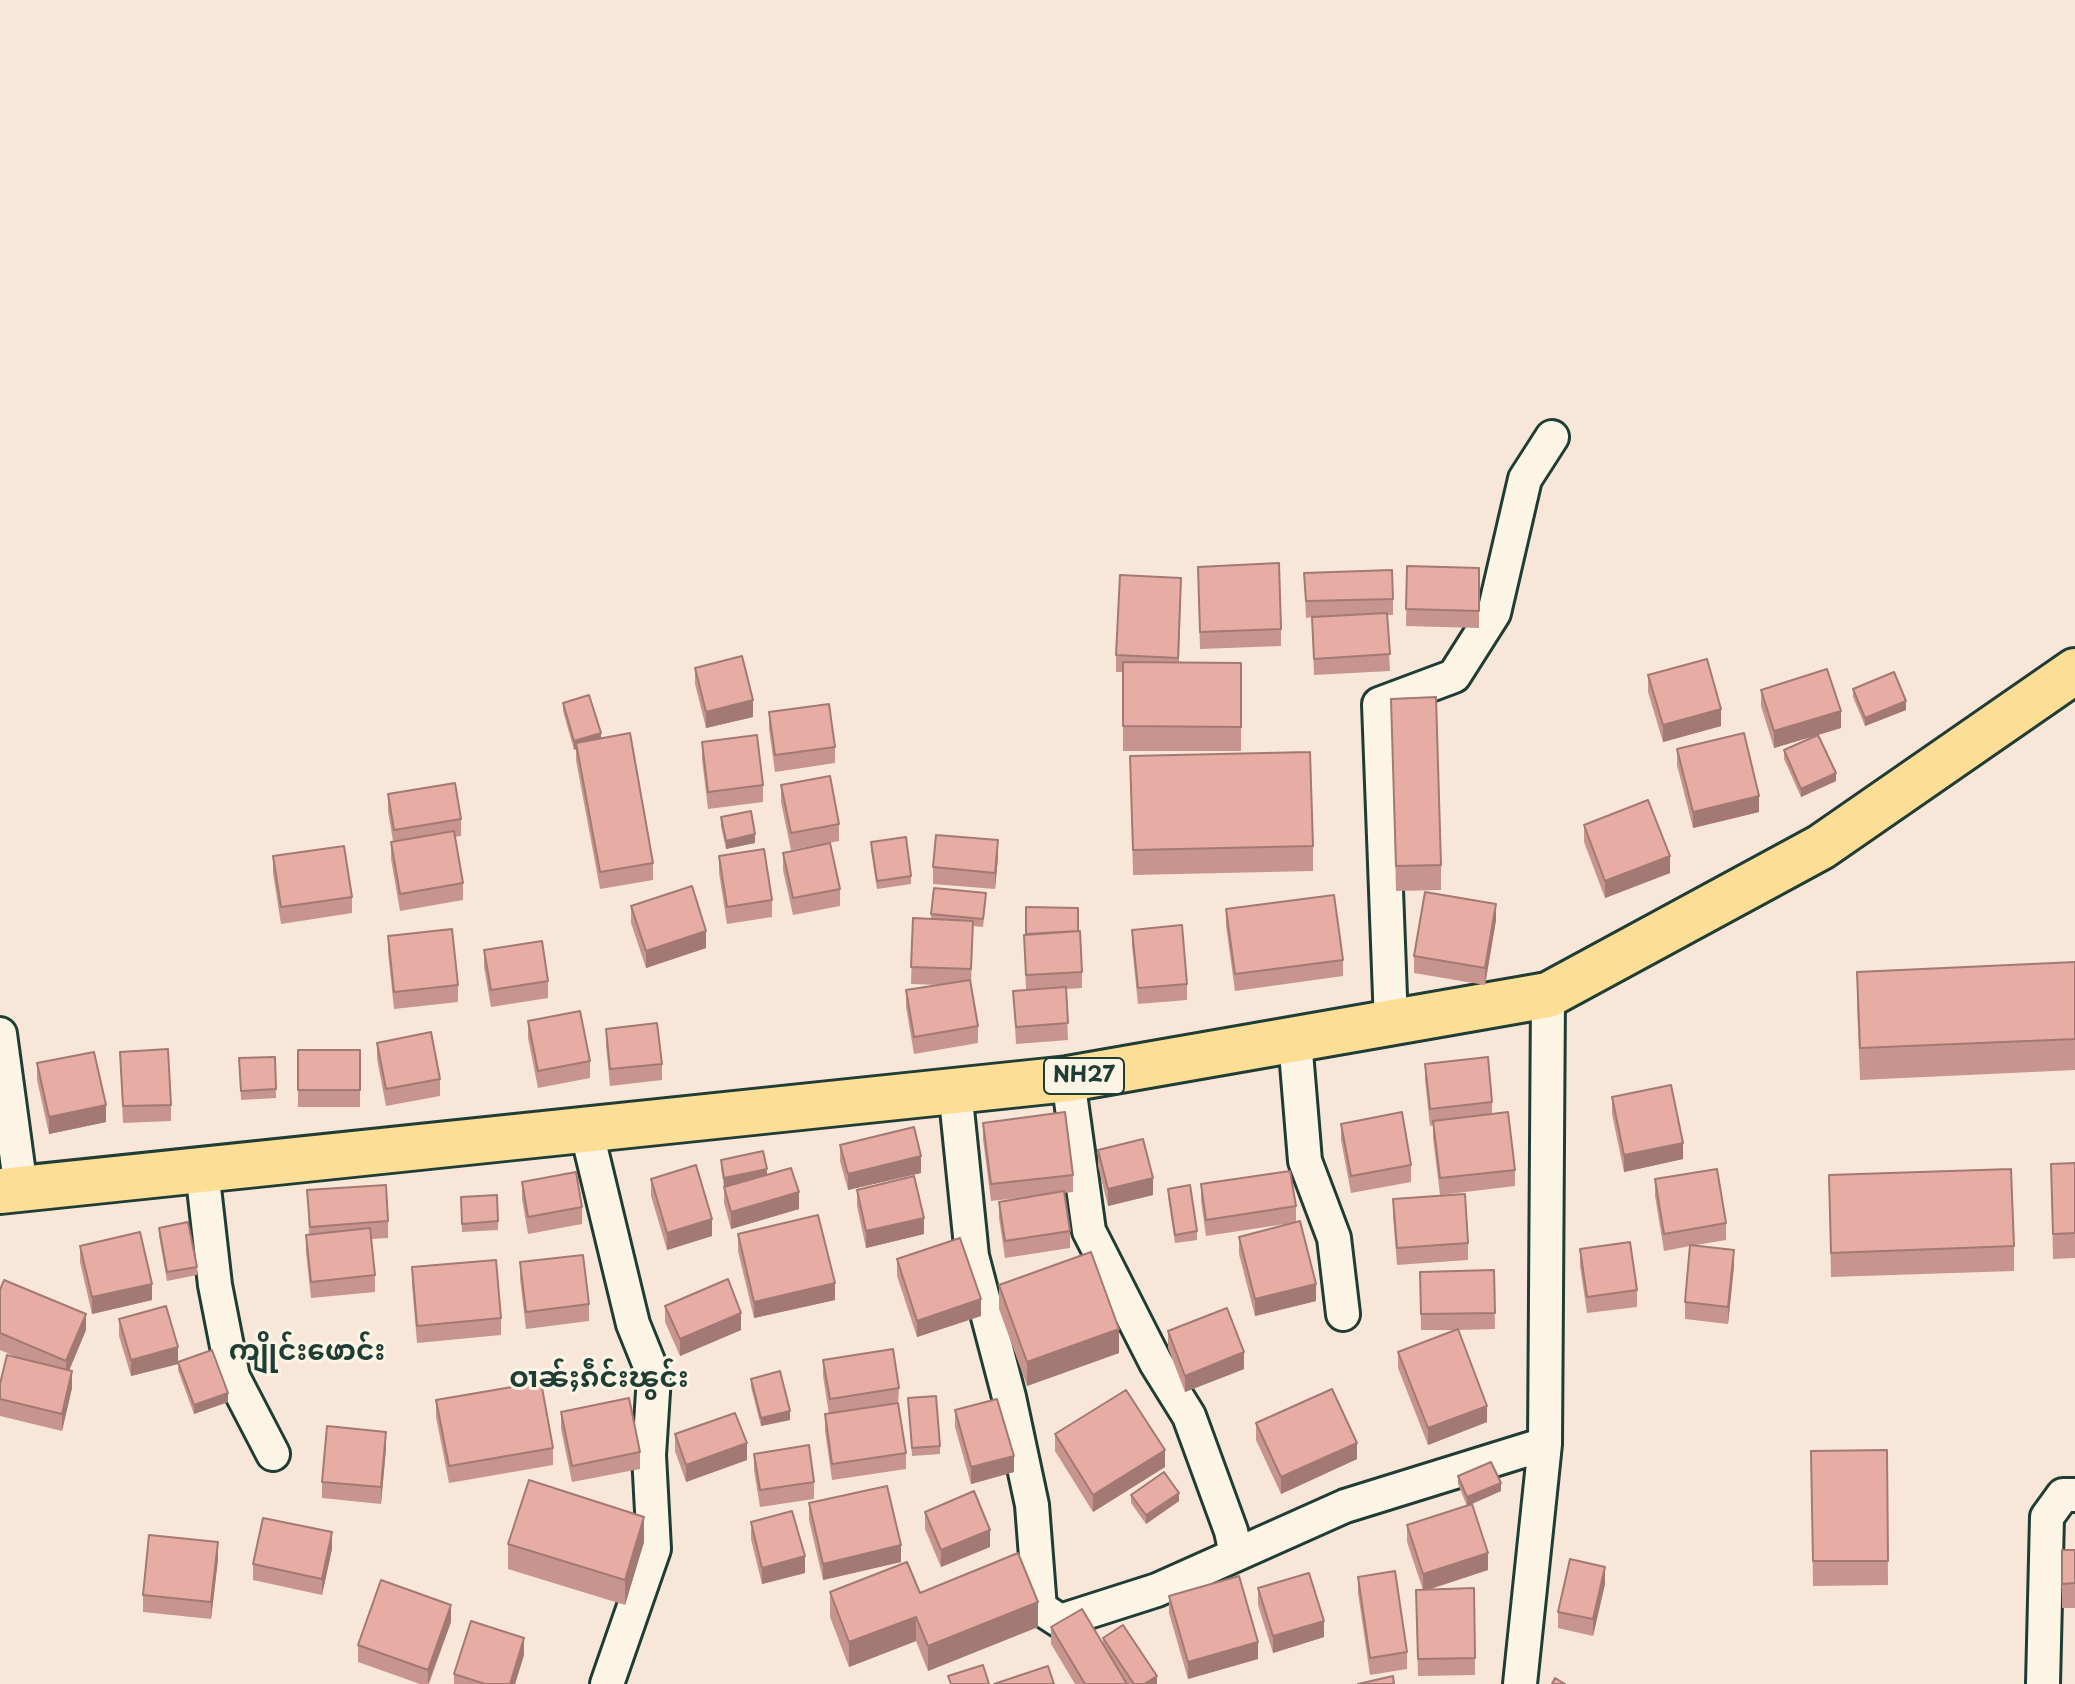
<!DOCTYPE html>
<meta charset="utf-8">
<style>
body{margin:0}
canvas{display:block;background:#f8e7d8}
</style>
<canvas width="2075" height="1684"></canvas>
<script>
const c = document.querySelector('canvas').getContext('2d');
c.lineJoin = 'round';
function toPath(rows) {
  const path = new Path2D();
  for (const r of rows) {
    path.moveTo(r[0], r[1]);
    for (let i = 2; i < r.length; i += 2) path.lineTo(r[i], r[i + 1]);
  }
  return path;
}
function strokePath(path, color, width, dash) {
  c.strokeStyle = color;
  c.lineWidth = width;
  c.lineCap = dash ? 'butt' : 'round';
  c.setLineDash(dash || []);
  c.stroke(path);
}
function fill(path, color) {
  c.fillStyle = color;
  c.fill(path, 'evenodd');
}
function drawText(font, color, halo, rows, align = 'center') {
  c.font = font + ' "Playpen Sans","Noto Sans Myanmar",sans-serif';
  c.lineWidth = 6;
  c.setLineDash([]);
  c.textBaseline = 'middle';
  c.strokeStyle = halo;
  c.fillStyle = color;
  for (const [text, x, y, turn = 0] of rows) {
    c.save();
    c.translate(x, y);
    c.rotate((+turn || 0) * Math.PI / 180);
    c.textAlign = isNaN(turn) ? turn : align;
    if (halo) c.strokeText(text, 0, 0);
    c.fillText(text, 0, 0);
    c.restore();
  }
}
const street = toPath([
 [1391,1023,1379,704,1454,676,1494,613,1525,479,1552,437],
 [0,1034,21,1189],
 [1295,1040,1305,1161,1334,1238,1343,1314],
 [1068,1079,1089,1231,1156,1363,1189,1416,1231,1531,1236,1554],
 [955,1089,972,1256,1009,1397,1032,1505,1040,1608,1060,1621,1157,1590,1345,1506,1545,1444],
 [586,1129,633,1324,654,1376,649,1455,654,1549,607,1684],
 [202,1170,215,1285,233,1377,273,1454],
 [1520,1684,1545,1444,1548,995],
 [2043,1684,2047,1517,2063,1495,2075,1495]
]);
const highway = toPath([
 [0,1191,1068,1079,1548,995,1821,847,2075,671]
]);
strokePath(street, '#1f3d34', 38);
strokePath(highway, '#1f3d34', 50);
strokePath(street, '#fcf5e5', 32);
strokePath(highway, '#fdde96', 44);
fill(toPath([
 [1407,566,1479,568,1479,628,1406,626],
 [1304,573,1393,599,1393,615,1387,615,1390,671,1314,675,1312,617,1306,618],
 [1198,583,1281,629,1281,646,1200,649],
 [1181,595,1179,662,1241,663,1241,751,1123,751,1123,672,1116,672,1116,655],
 [695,668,753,717,706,728,695,684],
 [1648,675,1721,726,1663,742,1648,692],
 [1853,689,1906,710,1865,726,1853,697],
 [1761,690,1841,728,1774,748,1761,706],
 [1391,699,1441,865,1441,890,1396,891],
 [563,703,601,739,653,863,653,880,600,889,576,760,576,749,574,750,563,711],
 [769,712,835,747,835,763,775,772,769,729],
 [702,742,763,785,763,802,708,809,702,759],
 [1677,749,1759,812,1693,828,1677,765],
 [1784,750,1836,781,1801,797,1784,759],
 [1130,756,1313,846,1313,871,1133,875],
 [781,785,839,824,839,841,791,850,781,802],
 [388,794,461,819,461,836,455,837,463,883,463,900,400,911,391,859,391,842,393,841,388,811],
 [721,817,755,843,726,849,721,826],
 [1584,825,1670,873,1605,898,1584,842],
 [871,842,911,876,911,884,877,889,871,850],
 [783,853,840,889,840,906,793,915,783,870],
 [273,856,352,897,352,913,281,924,273,873],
 [719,856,772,900,772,917,727,924,719,873],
 [998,857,995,889,933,884,933,867],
 [986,901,983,927,973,926,971,985,978,1026,978,1043,914,1054,906,1007,906,990,940,985,911,984,913,918,931,919,931,914],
 [631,906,706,948,646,968,631,923],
 [1226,909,1343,960,1343,976,1235,991,1226,926],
 [1496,920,1485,985,1414,973,1414,956],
 [1132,930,1187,984,1187,1000,1138,1004,1132,946],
 [1078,931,1082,972,1082,988,1066,989,1068,1040,1016,1044,1013,991,1026,990,1024,935],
 [388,936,458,985,458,1002,394,1009,388,952],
 [484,950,548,981,548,998,491,1007,484,967],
 [2075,962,2075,1070,1860,1080,1857,1004,1857,972],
 [528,1021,590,1061,590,1078,538,1088,528,1038],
 [606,1029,662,1064,662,1080,610,1086,606,1045],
 [377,1043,440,1079,440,1096,386,1106,377,1059],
 [298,1050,360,1050,360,1107,298,1107],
 [120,1052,171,1105,171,1121,123,1123],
 [275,1057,276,1098,241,1100,239,1058],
 [37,1063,106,1122,49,1134,37,1080],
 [1425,1064,1492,1102,1492,1114,1515,1170,1515,1186,1440,1195,1433,1138,1433,1125,1430,1126,1425,1080],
 [1612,1097,1683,1159,1624,1172,1612,1114],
 [983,1123,1073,1175,1073,1192,1064,1193,1070,1231,1070,1248,1005,1258,999,1218,999,1202,1036,1196,991,1201,983,1139],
 [1341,1124,1411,1165,1411,1182,1351,1193,1341,1140],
 [840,1145,921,1173,848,1190,840,1161],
 [1098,1150,1153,1195,1108,1206,1098,1166],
 [721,1160,767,1174,799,1209,731,1229,724,1203,724,1187,721,1168],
 [2075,1163,2075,1258,2053,1259,2051,1164],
 [1829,1175,2014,1246,2014,1271,1831,1277],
 [651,1179,712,1236,667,1250,651,1196],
 [1655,1179,1726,1223,1726,1240,1696,1245,1734,1266,1728,1324,1685,1319,1685,1302,1690,1246,1664,1251,1655,1196],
 [522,1182,582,1207,582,1224,528,1234,522,1199],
 [1201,1184,1296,1206,1296,1222,1316,1301,1255,1316,1239,1254,1239,1237,1292,1223,1206,1236,1201,1201],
 [1168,1189,1197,1231,1197,1240,1175,1243,1168,1197],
 [307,1190,388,1221,388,1238,372,1239,375,1275,375,1292,311,1298,306,1252,306,1235,309,1234],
 [857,1190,924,1234,866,1248,857,1206],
 [461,1197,498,1221,498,1230,462,1232],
 [1393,1199,1468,1243,1468,1260,1397,1265,1393,1215],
 [159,1228,197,1267,197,1275,167,1281,159,1236],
 [738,1234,835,1300,754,1318,738,1251],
 [80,1246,152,1300,92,1314,80,1262],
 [1580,1249,1637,1290,1637,1307,1587,1313,1580,1266],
 [897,1259,981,1316,917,1337,897,1276],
 [520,1262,589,1304,589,1321,526,1329,520,1279],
 [412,1267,501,1318,501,1335,417,1343,412,1284],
 [1494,1270,1495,1329,1458,1330,1487,1422,1428,1445,1398,1368,1398,1352,1456,1330,1421,1330,1420,1272],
 [999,1285,1119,1353,1027,1386,999,1309],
 [0,1290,86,1330,69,1370,72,1388,62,1431,0,1416,0,1384,19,1358,0,1350],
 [665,1306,741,1330,680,1356,665,1322],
 [119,1319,178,1364,131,1376,119,1336],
 [1168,1331,1244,1369,1185,1392,1168,1348],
 [823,1360,899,1388,898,1405,906,1453,906,1469,832,1480,825,1431,825,1414,829,1414,823,1376],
 [178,1362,228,1402,194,1414,178,1370],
 [751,1379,790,1420,761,1426,751,1387],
 [908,1398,940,1446,940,1454,912,1456],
 [436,1400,553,1448,553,1465,449,1483,436,1417],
 [955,1410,1014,1472,971,1484,955,1427],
 [561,1412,640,1452,640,1469,572,1482,561,1429],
 [1256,1423,1357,1459,1281,1494,1256,1440],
 [675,1434,747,1460,686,1482,675,1451],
 [1055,1434,1165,1467,1093,1512,1055,1451],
 [386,1448,381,1504,322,1498,322,1482],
 [1887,1450,1888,1585,1813,1586,1811,1451],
 [754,1454,814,1482,814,1499,760,1507,754,1470],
 [1458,1476,1501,1491,1467,1506,1458,1484],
 [1131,1495,1179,1501,1146,1524,1131,1503],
 [809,1503,901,1562,823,1580,809,1520],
 [925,1512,990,1547,941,1567,925,1529],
 [751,1522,805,1573,762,1584,751,1539],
 [1407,1525,1488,1570,1428,1590,1474,1588,1475,1675,1418,1676,1416,1607,1423,1590,1407,1542],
 [644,1542,625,1605,508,1569,508,1544],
 [332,1549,322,1595,253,1580,253,1564],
 [2062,1550,2075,1550,2075,1608,2062,1608],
 [218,1559,211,1619,143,1612,143,1595],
 [1358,1577,1407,1652,1407,1669,1370,1675,1358,1593],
 [1605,1584,1593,1636,1558,1628,1558,1612],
 [1258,1588,1324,1637,1273,1653,1258,1605],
 [830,1592,920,1593,1038,1627,928,1671,916,1641,849,1667,830,1617],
 [1169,1596,1258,1659,1188,1679,1169,1613],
 [451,1622,429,1684,420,1684,358,1662,358,1645],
 [1051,1627,1103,1644,1103,1638,1157,1684,1128,1684,1118,1668,1127,1684,1075,1684,1051,1644],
 [524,1655,515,1684,454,1684,454,1674]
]), '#c7958d');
fill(toPath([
 [753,700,753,717,706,728,706,712],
 [1906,701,1906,710,1865,726,1865,718],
 [1721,709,1721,726,1663,742,1663,725],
 [1841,711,1841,728,1774,748,1774,731],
 [601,733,601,742,576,743,576,749,574,750,574,741],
 [1836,773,1836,781,1801,797,1801,789],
 [1759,796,1759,812,1693,828,1693,812],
 [755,834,755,843,726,849,726,841],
 [998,840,998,857,995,889,995,873],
 [1670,856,1670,873,1605,898,1605,881],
 [1496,904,1496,920,1485,985,1485,968],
 [706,931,706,948,646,968,646,951],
 [106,1105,106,1122,49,1134,49,1117],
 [1683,1143,1683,1159,1624,1172,1624,1155],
 [921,1156,921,1173,848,1190,848,1174],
 [767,1169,767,1178,724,1187,724,1178],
 [1153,1178,1153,1195,1108,1206,1108,1189],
 [799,1192,799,1209,731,1229,731,1212],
 [924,1218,924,1234,866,1248,866,1231],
 [712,1219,712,1236,667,1250,667,1233],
 [1734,1250,1734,1266,1728,1324,1728,1307],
 [835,1283,835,1300,754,1318,754,1302],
 [152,1284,152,1300,92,1314,92,1297],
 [1316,1284,1316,1301,1255,1316,1255,1299],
 [981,1299,981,1316,917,1337,917,1321],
 [741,1313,741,1330,680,1356,680,1339],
 [86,1314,86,1330,66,1378,66,1361],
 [1119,1329,1119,1353,1027,1386,1027,1362],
 [178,1347,178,1364,131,1376,131,1360],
 [1244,1352,1244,1369,1185,1392,1185,1376],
 [72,1371,72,1388,62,1431,62,1414],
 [228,1393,228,1402,194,1414,194,1405],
 [1487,1406,1487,1422,1428,1445,1428,1428],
 [790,1411,790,1420,761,1426,761,1418],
 [386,1432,386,1448,381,1504,381,1487],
 [747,1443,747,1460,686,1482,686,1465],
 [1357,1443,1357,1459,1281,1494,1281,1477],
 [1165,1450,1165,1467,1093,1512,1093,1495],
 [1014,1456,1014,1472,971,1484,971,1467],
 [1501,1483,1501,1491,1467,1506,1467,1497],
 [1179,1493,1179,1501,1146,1524,1146,1515],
 [644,1517,644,1542,625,1605,625,1580],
 [990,1530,990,1547,941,1567,941,1550],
 [332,1532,332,1549,322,1595,322,1579],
 [218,1542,218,1559,211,1619,211,1602],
 [901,1545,901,1562,823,1580,823,1564],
 [1488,1553,1488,1570,1423,1591,1423,1574],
 [805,1556,805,1573,762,1584,762,1568],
 [1605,1567,1605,1584,1593,1636,1593,1619],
 [1038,1602,1038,1627,928,1671,928,1646],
 [451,1605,451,1622,428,1684,428,1670],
 [916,1617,916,1641,849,1667,849,1642],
 [1324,1621,1324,1637,1273,1653,1273,1636],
 [524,1638,524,1655,515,1684,510,1684],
 [1258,1642,1258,1659,1188,1679,1188,1662],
 [1157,1676,1157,1684,1144,1684]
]), '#a27973');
const building = toPath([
 [1279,563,1281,629,1200,632,1198,567,1279,563],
 [1407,566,1479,568,1479,611,1406,609,1407,566],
 [1392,570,1393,599,1306,601,1304,573,1392,570],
 [1120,575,1181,578,1178,658,1116,655,1120,575],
 [1387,613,1390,654,1314,659,1312,617,1387,613],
 [742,656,753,700,706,712,695,668,742,656],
 [1707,659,1721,709,1663,725,1648,675,1707,659],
 [1123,662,1241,663,1241,727,1123,726,1123,662],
 [1827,669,1841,711,1774,731,1761,690,1827,669],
 [1894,672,1906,701,1865,718,1853,689,1894,672],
 [589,695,601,733,574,741,563,703,589,695],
 [1436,697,1441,865,1396,866,1391,699,1436,697],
 [829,704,835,747,775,755,769,712,829,704],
 [630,733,653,863,600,872,576,743,630,733],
 [1744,733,1759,796,1693,812,1677,749,1744,733],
 [757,735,763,785,708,792,702,742,757,735],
 [1818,735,1836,773,1801,789,1784,750,1818,735],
 [1310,752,1313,846,1133,850,1130,756,1310,752],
 [830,776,839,824,791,833,781,785,830,776],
 [455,783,461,819,394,830,388,794,455,783],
 [1648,800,1670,856,1605,881,1584,825,1648,800],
 [751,811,755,834,726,841,721,817,751,811],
 [454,831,463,883,400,894,391,842,454,831],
 [936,835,998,840,995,873,933,867,936,835],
 [906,837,911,876,877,881,871,842,906,837],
 [830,843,840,889,793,898,783,853,830,843],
 [344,846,352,897,281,907,273,856,344,846],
 [764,849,772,900,727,907,719,856,764,849],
 [692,886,706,931,646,951,631,906,692,886],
 [934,888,986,893,983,919,931,914,934,888],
 [1425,892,1496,904,1485,968,1414,956,1425,892],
 [1334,895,1343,960,1235,974,1226,909,1334,895],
 [1026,907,1078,908,1078,931,1026,934,1026,907],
 [913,918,973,921,971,969,911,967,913,918],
 [1182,925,1187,984,1138,988,1132,930,1182,925],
 [452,929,458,985,394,992,388,936,452,929],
 [1080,931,1082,972,1026,975,1024,935,1080,931],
 [542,941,548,981,491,990,484,950,542,941],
 [2075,962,2075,1039,1860,1048,1857,972,2075,962],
 [970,980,978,1026,914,1037,906,990,970,980],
 [1066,987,1068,1023,1016,1027,1013,991,1066,987],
 [580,1011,590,1061,538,1071,528,1021,580,1011],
 [657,1023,662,1064,610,1069,606,1029,657,1023],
 [431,1032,440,1079,386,1089,377,1043,431,1032],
 [168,1049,171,1105,123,1106,120,1052,168,1049],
 [298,1050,360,1050,360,1090,298,1090,298,1050],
 [94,1052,106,1105,49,1117,37,1063,94,1052],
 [275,1057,276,1089,241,1091,239,1058,275,1057],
 [1488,1057,1492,1102,1430,1109,1425,1064,1488,1057],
 [1671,1085,1683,1143,1624,1155,1612,1097,1671,1085],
 [1065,1112,1073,1175,991,1184,983,1123,1065,1112],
 [1402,1112,1411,1165,1351,1176,1341,1124,1402,1112],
 [1508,1112,1515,1170,1440,1178,1433,1121,1508,1112],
 [914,1127,921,1156,848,1174,840,1145,914,1127],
 [1143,1139,1153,1178,1108,1189,1098,1150,1143,1139],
 [763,1151,767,1169,724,1178,721,1160,763,1151],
 [2075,1163,2075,1233,2053,1234,2051,1164,2075,1163],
 [696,1165,712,1219,667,1233,651,1179,696,1165],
 [791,1168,799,1192,731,1212,724,1187,791,1168],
 [1717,1169,1726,1223,1664,1234,1655,1179,1717,1169],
 [2011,1169,2014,1246,1831,1253,1829,1175,2011,1169],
 [1290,1171,1296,1206,1206,1220,1201,1184,1290,1171],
 [576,1172,582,1207,528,1217,522,1182,576,1172],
 [914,1176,924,1218,866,1231,857,1190,914,1176],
 [386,1185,388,1221,310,1227,307,1190,386,1185],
 [1190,1185,1197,1231,1175,1235,1168,1189,1190,1185],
 [1064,1191,1070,1231,1005,1241,999,1202,1064,1191],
 [1465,1194,1468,1243,1397,1248,1393,1199,1465,1194],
 [497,1195,498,1221,462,1224,461,1197,497,1195],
 [818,1215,835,1283,754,1302,738,1234,818,1215],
 [1300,1221,1316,1284,1255,1299,1239,1237,1300,1221],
 [188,1222,197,1267,167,1272,159,1228,188,1222],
 [370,1228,375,1275,311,1282,306,1235,370,1228],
 [140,1232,152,1284,92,1297,80,1246,140,1232],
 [960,1238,981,1299,917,1321,897,1259,960,1238],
 [1630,1242,1637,1290,1587,1297,1580,1249,1630,1242],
 [1690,1245,1734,1250,1728,1307,1685,1302,1690,1245],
 [1091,1252,1119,1329,1027,1362,999,1285,1091,1252],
 [583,1255,589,1304,526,1312,520,1262,583,1255],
 [496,1260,501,1318,417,1326,412,1267,496,1260],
 [1494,1270,1495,1313,1421,1314,1420,1272,1494,1270],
 [728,1279,741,1313,680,1339,665,1306,728,1279],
 [4,1280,86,1314,66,1361,0,1333,0,1290,4,1280],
 [166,1306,178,1347,131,1360,119,1319,166,1306],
 [1227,1308,1244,1352,1185,1376,1168,1331,1227,1308],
 [1458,1329,1487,1406,1428,1428,1398,1352,1458,1329],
 [893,1349,899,1388,830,1399,823,1360,893,1349],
 [212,1350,228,1393,194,1405,178,1362,212,1350],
 [7,1355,72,1371,62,1414,0,1399,0,1384,7,1355],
 [780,1371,790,1411,761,1418,751,1379,780,1371],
 [541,1382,553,1448,449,1466,436,1400,541,1382],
 [1332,1389,1357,1443,1281,1477,1256,1423,1332,1389],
 [1126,1390,1165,1450,1093,1495,1055,1434,1126,1390],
 [936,1396,940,1446,912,1448,908,1398,936,1396],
 [629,1398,640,1452,572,1466,561,1412,629,1398],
 [997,1399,1014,1456,971,1467,955,1410,997,1399],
 [898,1403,906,1453,832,1464,825,1414,898,1403],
 [735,1413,747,1443,686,1465,675,1434,735,1413],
 [327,1426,386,1432,381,1487,322,1482,327,1426],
 [809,1445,814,1482,760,1490,754,1454,809,1445],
 [1887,1450,1888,1561,1813,1561,1811,1451,1887,1450],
 [1491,1462,1501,1483,1467,1497,1458,1476,1491,1462],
 [1164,1472,1179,1493,1146,1515,1131,1495,1164,1472],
 [529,1480,644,1517,625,1580,508,1544,529,1480],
 [887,1486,901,1545,823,1564,809,1503,887,1486],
 [974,1491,990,1530,941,1550,925,1512,974,1491],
 [1472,1504,1488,1553,1423,1574,1407,1525,1472,1504],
 [792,1511,805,1556,762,1568,751,1522,792,1511],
 [263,1518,332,1532,322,1579,253,1564,263,1518],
 [149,1535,218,1542,211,1602,143,1595,149,1535],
 [2062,1550,2075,1550,2075,1583,2062,1584,2062,1550],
 [1018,1553,1038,1602,928,1646,916,1617,849,1642,830,1592,907,1562,920,1593,1018,1553],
 [1570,1559,1605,1567,1593,1619,1558,1612,1570,1559],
 [1395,1571,1407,1652,1370,1658,1358,1577,1395,1571],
 [1309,1573,1324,1621,1273,1636,1258,1588,1309,1573],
 [1239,1576,1258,1642,1188,1662,1169,1596,1239,1576],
 [381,1580,451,1605,428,1670,358,1645,381,1580],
 [1474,1588,1475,1658,1418,1659,1416,1590,1474,1588],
 [1082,1609,1127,1684,1085,1684,1051,1627,1082,1609],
 [471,1621,524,1638,510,1684,485,1684,454,1674,471,1621],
 [1123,1625,1157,1676,1144,1684,1134,1684,1103,1638,1123,1625],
 [983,1665,989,1684,951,1684,948,1676,983,1665],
 [1048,1666,1054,1684,994,1684,1048,1666],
 [1393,1676,1394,1684,1358,1684,1393,1676],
 [1555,1678,1565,1684,1552,1684,1555,1678]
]);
fill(building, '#e7ada4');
strokePath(building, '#a27973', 2);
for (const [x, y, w] of [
 [1084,1076,80]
]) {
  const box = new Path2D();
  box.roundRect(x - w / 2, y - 18, w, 36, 6);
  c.fillStyle = '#fcf5e5';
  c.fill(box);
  strokePath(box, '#1f3d34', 2);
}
drawText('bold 22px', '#1f3d34', null, [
 ["NH27",1084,1076]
]);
drawText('bold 28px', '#1f3d34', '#fcf5e5', [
 ["ကျိုင်းဖောင်း",307,1352],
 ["ဝၢၼ်ႈၵဵင်းၽွင်း",599,1379]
]);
</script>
